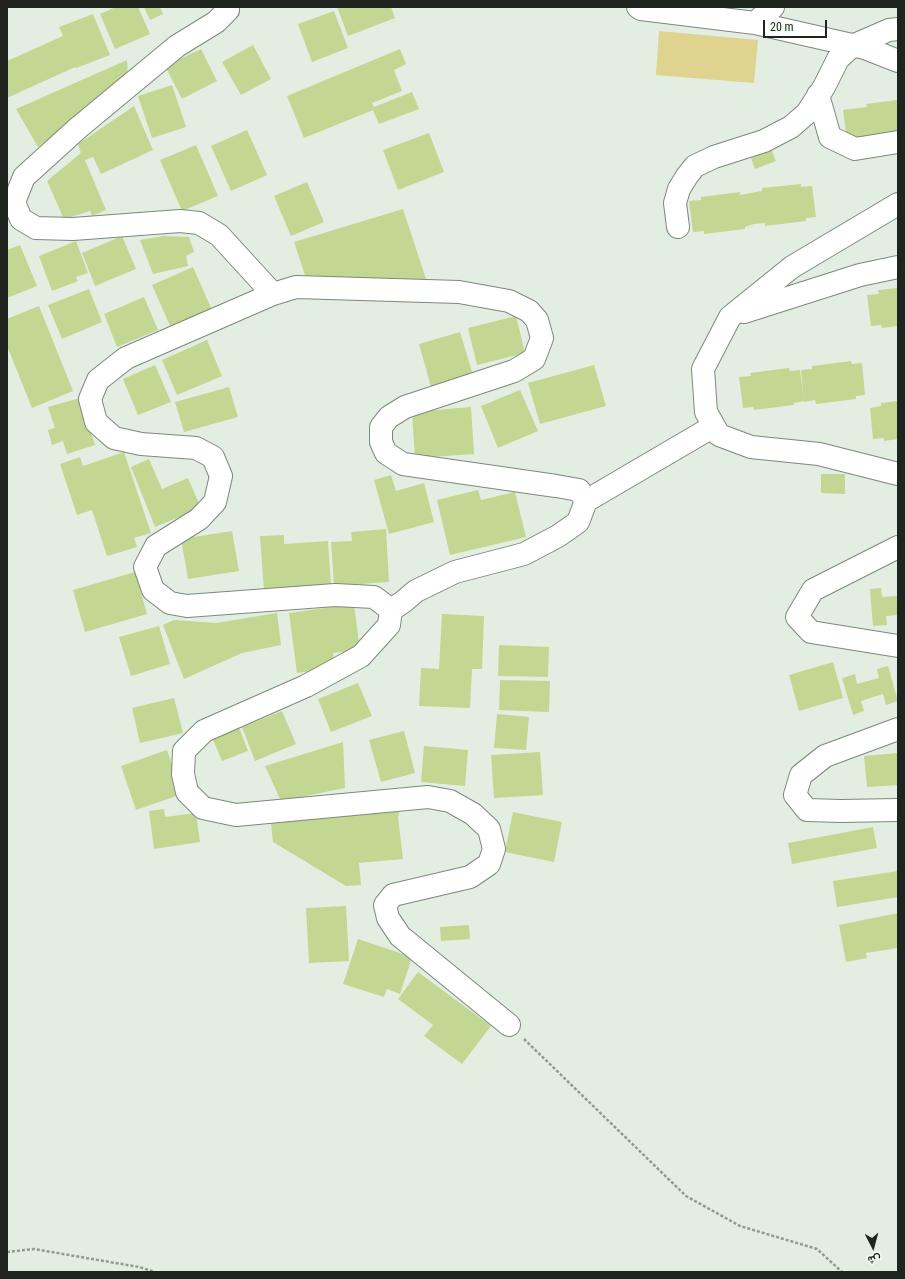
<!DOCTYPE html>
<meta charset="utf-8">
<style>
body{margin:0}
#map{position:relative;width:905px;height:1279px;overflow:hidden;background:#e3eee2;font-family:"Roboto Condensed",Vazirmatn,sans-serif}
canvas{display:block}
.frame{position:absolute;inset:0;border:8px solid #1f241f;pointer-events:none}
.north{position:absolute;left:853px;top:1227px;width:40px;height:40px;-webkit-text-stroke:3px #f0fcf0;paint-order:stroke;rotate:174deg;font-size:11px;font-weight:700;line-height:16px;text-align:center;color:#1f241f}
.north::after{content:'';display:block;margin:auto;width:14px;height:18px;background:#1f241f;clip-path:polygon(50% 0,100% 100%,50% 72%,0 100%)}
.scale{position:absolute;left:763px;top:20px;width:64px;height:18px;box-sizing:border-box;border:2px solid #1f241f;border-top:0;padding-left:5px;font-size:12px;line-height:14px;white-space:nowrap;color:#1f241f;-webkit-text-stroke:3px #f0fcf0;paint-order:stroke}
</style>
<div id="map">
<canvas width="905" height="1279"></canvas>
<div class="frame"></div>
<div class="north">ش</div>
<div class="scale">20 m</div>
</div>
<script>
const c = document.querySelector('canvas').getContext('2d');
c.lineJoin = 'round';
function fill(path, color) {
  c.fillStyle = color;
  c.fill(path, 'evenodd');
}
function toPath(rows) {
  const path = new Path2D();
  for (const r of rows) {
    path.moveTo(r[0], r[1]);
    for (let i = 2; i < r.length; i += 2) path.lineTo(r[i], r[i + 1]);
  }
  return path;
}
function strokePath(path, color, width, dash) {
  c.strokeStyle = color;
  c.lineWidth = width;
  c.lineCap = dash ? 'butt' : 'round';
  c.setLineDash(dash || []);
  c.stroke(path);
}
fill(toPath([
 [659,31,758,40,754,83,656,75]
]), '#e0d38f');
fill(toPath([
 [116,7,138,7,150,34,115,49,100,14],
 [144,7,160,7,163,14,150,20],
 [337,7,391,7,395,18,348,36],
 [334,11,348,48,312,62,298,24],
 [93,14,110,55,76,68,75,67,7,98,7,61,63,36,59,27],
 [253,45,271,79,241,95,222,62],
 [201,49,217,81,182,99,165,66],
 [400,49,406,64,394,70,402,91,372,103,374,107,412,92,419,109,379,124,373,110,304,138,287,96],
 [127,60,128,78,38,147,16,109],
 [172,85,186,127,152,138,138,96],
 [898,100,898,137,847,140,843,110,867,107,866,104],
 [134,106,153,150,101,174,93,157,85,160,106,210,92,216,90,211,64,219,47,181,81,153,78,144],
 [247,130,267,175,231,191,211,146],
 [429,133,444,172,398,190,383,150],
 [196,145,218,196,182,211,160,160],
 [771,149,776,161,755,169,751,158],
 [307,182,324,222,291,236,274,196],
 [801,184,801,187,812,186,816,217,806,218,806,221,765,226,765,223,754,224,745,227,745,229,704,234,704,231,693,232,689,201,701,200,701,197,740,192,740,195,762,191,762,188],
 [403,209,426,279,306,278,294,242],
 [122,236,136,269,95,286,82,253],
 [164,236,189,237,194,252,186,256,188,266,153,274,140,240],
 [76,241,88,273,76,277,78,281,52,291,39,256],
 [20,245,37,286,7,298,7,250],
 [193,267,212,310,171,328,152,285],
 [898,288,898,326,882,328,881,325,871,326,867,295,879,294,878,290],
 [89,289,102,322,62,339,48,305],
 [144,297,158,330,117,347,104,314],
 [39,306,73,391,32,408,7,346,7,319],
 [516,316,525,353,477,365,468,328],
 [460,332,473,375,431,387,419,344],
 [207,340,222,376,177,395,162,360],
 [851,361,852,364,862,363,865,395,856,396,856,399,816,404,815,400,804,402,801,370,812,369,812,366],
 [155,365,171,402,138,415,123,379],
 [594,365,606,406,540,424,528,383],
 [789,368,790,371,800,370,804,401,794,403,794,405,754,410,753,407,743,408,739,377,751,376,750,373],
 [229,387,238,417,184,432,175,402],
 [520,390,538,431,498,448,481,406],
 [80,398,95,445,67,454,63,441,52,445,48,430,55,428,48,407],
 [898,401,898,439,884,441,884,438,873,439,870,408,881,406,881,403],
 [471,407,474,454,415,458,412,412],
 [124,452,151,533,134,538,137,547,107,556,92,510,77,515,60,464,80,457,83,466],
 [149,459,162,489,188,478,201,508,155,527,131,467],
 [821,474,845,474,845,494,821,493],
 [391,475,396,491,424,483,434,522,389,534,374,480],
 [478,490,481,500,515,492,526,537,450,555,437,500],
 [386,529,389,582,334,586,331,542,352,541,351,532],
 [232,531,239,571,188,579,181,539],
 [284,535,284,544,328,541,331,585,264,590,260,536],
 [135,572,147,614,85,632,73,590],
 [881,588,882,597,898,596,898,615,886,616,887,625,873,626,870,589],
 [354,604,360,650,333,653,335,668,297,673,289,613],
 [277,613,281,645,242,653,184,679,163,625,174,620,216,623],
 [442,614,484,616,482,669,472,669,470,708,419,706,421,668,439,669],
 [159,626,170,664,131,676,119,637],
 [499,645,549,647,548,677,498,676],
 [833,662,843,698,799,711,789,675],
 [888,666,898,701,886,705,883,694,861,701,864,711,853,715,842,678,855,674,857,684,879,678,877,669],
 [500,680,550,681,549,712,499,710],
 [358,683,372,716,331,732,318,699],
 [174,698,183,733,140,743,132,708],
 [282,711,296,744,255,761,242,727],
 [497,714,529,717,526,750,494,748],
 [239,727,248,751,222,761,212,737],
 [404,731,415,773,381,782,369,740],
 [343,742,345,788,281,801,265,766],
 [424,746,468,750,465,786,421,782],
 [167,750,182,794,136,810,121,766],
 [540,752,543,795,494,798,491,755],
 [898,753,898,785,867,787,864,756],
 [164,809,165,817,196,813,200,842,154,849,149,811],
 [400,810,398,817,403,859,359,863,361,885,346,886,273,842,271,823],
 [513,812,562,822,554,862,505,852],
 [873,827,877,848,792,864,788,843],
 [898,871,898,897,837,907,833,881],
 [346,906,349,961,309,963,306,908],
 [898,913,898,948,866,953,867,958,846,962,839,925],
 [469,925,470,939,441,941,440,927],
 [358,939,412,957,400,994,387,989,384,997,343,984],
 [418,972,491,1026,462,1064,424,1036,433,1025,398,999]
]), '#c2d791');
const minor = toPath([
 [227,7,228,10,216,22,177,46,78,128,24,177,14,202,21,219,36,228,73,229,180,221,199,223,219,235,273,294],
 [638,7,641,9,755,23,865,48,898,61],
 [755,23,773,7],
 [818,95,830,137,855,149,898,142],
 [898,204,792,267,730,317,703,369,706,412,719,435,751,447,819,454,898,474],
 [678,227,675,203,679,189,687,176,695,166,714,157,764,141,791,127,807,113,824,87,838,59,852,46,889,30,898,29],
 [744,312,860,275,898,267],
 [586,501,714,426],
 [898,547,813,590,797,617,811,632,898,646],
 [391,610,403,602,416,591,455,572,524,554,558,536,578,522,586,501,579,490,556,486,403,464,386,453,381,442,381,427,389,417,405,407,514,371,534,359,542,338,537,320,529,311,509,301,459,292,296,287,273,294,126,358,98,380,90,399,96,422,114,438,141,444,196,448,213,457,221,476,215,502,199,519,156,546,145,567,153,590,170,603,187,606,335,595,374,597,391,610,389,625,361,656,306,686,204,731,184,751,183,774,187,792,203,808,236,815,428,797,450,801,473,814,489,829,494,849,489,864,470,877,393,895,385,905,388,918,400,936,509,1025],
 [898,729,825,756,801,775,795,795,807,810,841,811,898,810]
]);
strokePath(minor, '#7d887d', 24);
strokePath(toPath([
 [524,1039,686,1196,740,1226,817,1249,842,1272],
 [7,1252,34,1249,139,1267,155,1272]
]), '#919990', 2.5, [3, 2]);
strokePath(minor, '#fff', 22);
</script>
